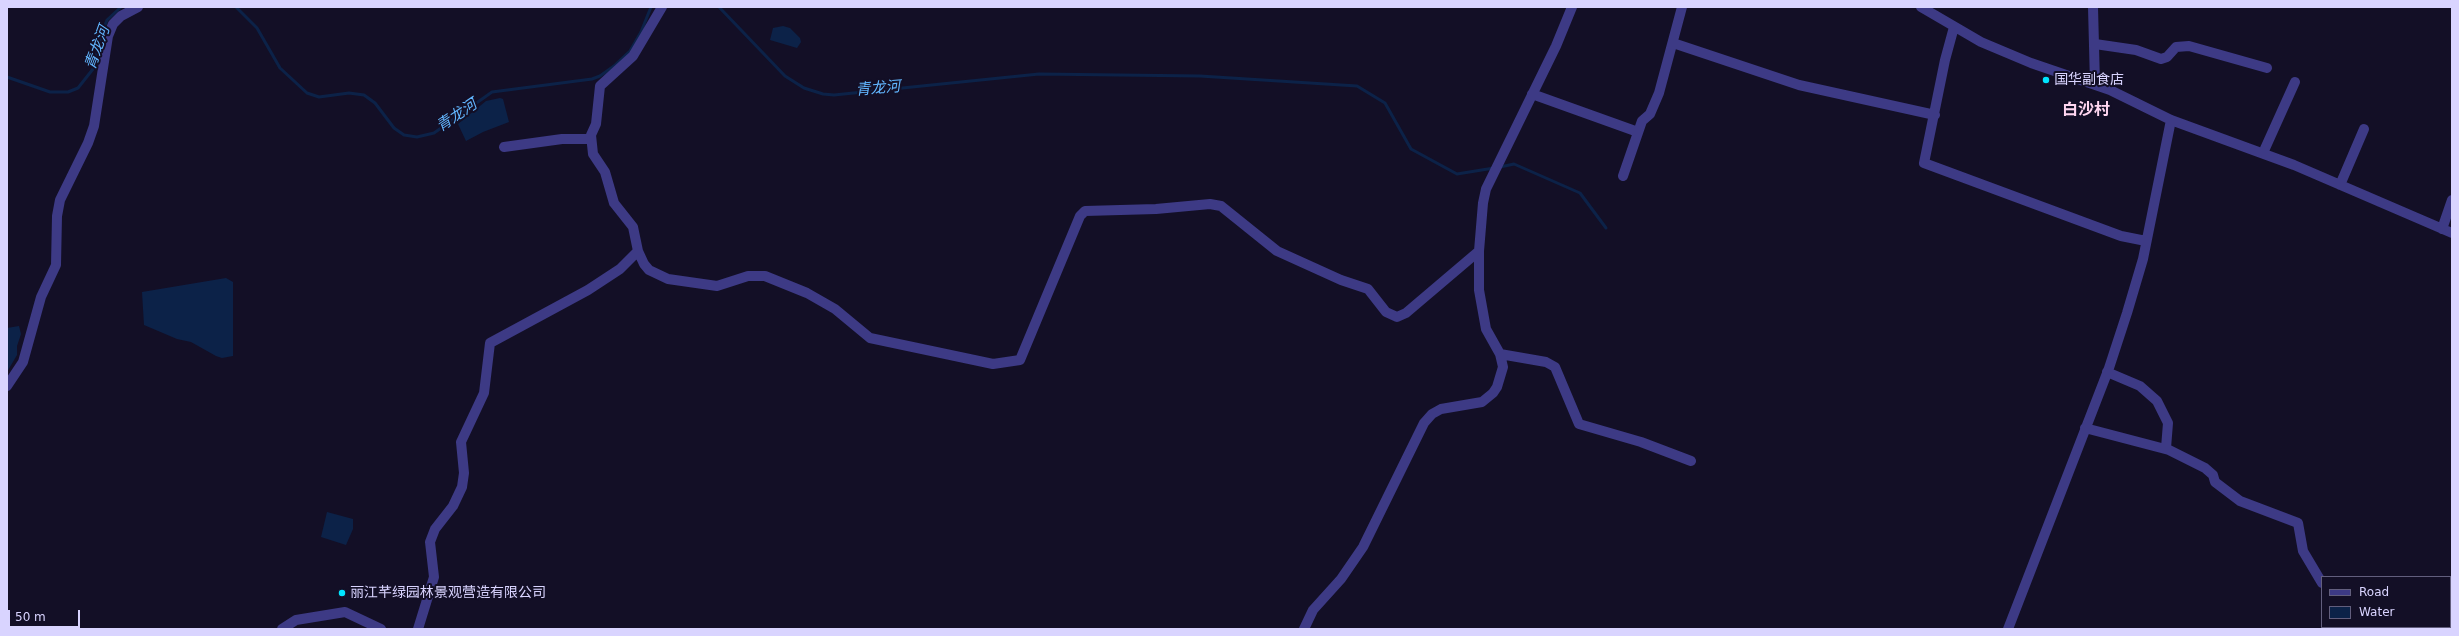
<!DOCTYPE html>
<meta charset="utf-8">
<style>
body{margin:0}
#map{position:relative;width:2459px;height:636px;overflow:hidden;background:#130f26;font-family:"DejaVu Sans",sans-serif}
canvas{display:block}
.frame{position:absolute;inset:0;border:8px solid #d9d4ff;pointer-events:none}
.legend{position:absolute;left:2321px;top:576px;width:130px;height:52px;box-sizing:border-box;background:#130f26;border:1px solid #625e7d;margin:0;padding:5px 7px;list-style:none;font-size:12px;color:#d9d4ff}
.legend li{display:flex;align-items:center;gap:8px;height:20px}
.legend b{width:20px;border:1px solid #625e7d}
.scale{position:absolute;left:8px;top:610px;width:72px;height:18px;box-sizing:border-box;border:2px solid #d9d4ff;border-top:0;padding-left:5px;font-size:12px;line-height:14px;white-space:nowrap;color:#d9d4ff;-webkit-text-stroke:3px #130f26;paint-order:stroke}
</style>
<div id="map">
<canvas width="2459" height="636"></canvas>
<div class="frame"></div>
<ul class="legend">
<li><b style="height:5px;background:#3d3a85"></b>Road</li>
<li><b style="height:11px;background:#0c2248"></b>Water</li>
</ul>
<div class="scale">50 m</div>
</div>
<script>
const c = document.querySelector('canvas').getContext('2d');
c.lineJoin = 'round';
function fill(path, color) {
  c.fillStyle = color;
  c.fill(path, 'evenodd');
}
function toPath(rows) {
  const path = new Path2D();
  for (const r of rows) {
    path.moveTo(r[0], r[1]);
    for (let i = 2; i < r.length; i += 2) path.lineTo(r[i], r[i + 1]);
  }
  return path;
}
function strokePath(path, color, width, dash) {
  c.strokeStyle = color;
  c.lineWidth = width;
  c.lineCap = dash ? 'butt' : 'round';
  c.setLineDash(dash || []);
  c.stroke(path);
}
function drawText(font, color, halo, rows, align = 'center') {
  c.font = font + ' "DejaVu Sans","Noto Sans SC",sans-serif';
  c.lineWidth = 4;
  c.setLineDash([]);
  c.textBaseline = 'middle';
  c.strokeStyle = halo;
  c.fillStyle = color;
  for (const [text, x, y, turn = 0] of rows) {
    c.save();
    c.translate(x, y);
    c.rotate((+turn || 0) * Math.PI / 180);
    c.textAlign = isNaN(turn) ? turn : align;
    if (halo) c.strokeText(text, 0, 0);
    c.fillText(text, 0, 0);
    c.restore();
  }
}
fill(toPath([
 [783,26,790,28,800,38,801,42,797,48,770,40,773,28],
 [500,98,503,99,509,122,483,132,466,141,458,124,486,101],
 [226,278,233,282,233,356,222,358,216,356,191,342,177,339,144,325,142,292],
 [19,326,21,334,17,346,17,355,7,372,7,328],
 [327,512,353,519,353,529,346,545,321,537]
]), '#0c2248');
strokePath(toPath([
 [236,7,257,28,280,68,307,93,319,97,349,93,364,95,375,103,394,128,404,135,417,137,434,133,492,92,592,79,600,76,614,66,630,51,641,32,651,7],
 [719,7,785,76,804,88,823,94,834,95,1039,74,1200,76,1357,86,1385,103,1411,149,1457,174,1494,168],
 [7,77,50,92,68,92,78,88,93,69,103,30,107,20,121,7],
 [1500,167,1514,164,1580,193,1606,228]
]), '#0c2248', 3);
strokePath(toPath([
 [662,7,633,56,600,86,596,124,591,135,593,154,605,172,614,203,633,227,638,251,644,264,649,270,668,279,717,286,748,276,765,276,807,293,835,309,870,338,993,364,1020,360,1080,216,1085,211,1156,209,1210,204,1221,206,1277,251,1341,280,1368,289,1386,312,1397,317,1406,313,1479,251],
 [1921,7,1981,42,2031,63,2110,90,2171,120,2294,165,2452,233],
 [2093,7,2095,84],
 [1954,27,1945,60,1924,163,2121,236,2146,241],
 [1673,43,1799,85,1935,115],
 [2095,44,2136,50,2161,59,2167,57,2176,47,2189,46,2267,68],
 [1532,94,1638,132],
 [504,147,562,139,591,139],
 [2263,153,2295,82],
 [1623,176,1642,121,1650,114,1659,93,1682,7],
 [2340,185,2364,129],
 [2442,229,2452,200],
 [1500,354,1546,362,1555,367,1579,424,1641,442,1691,461],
 [2107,372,2140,386,2157,401,2168,423,2166,448],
 [7,386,23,362,41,297,56,265,57,216,60,200,88,143,94,126,108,36,113,24,121,16,138,7],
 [2085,428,2169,450,2205,468,2213,475,2215,482,2240,501,2298,523,2303,551,2322,583],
 [2368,627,2370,629],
 [282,629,296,620,345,612,381,629],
 [418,629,434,577,430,542,435,529,453,506,462,487,464,473,461,442,484,393,490,343,588,290,620,269,638,251],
 [1304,629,1313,610,1341,579,1363,547,1424,423,1432,414,1441,409,1482,402,1493,393,1497,387,1503,367,1500,354,1486,329,1479,290,1479,251,1483,203,1486,189,1556,46,1572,7],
 [2008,629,2109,368,2127,313,2143,259,2171,120]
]), '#3d3a85', 10);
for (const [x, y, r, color] of [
 [2046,80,4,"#00e5ff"],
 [342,593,4,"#00e5ff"]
]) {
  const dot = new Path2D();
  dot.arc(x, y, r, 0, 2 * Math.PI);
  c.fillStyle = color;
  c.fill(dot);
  strokePath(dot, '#130f26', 1.5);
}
drawText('14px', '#d9d4ff', '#130f26', [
 ["国华副食店",2054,80],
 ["丽江芊绿园林景观营造有限公司",350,593]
], 'left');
drawText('italic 15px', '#62b6ff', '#130f26', [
 ["青龙河",98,48,-70],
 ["青龙河",878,89,-5],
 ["青龙河",457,116,-34]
]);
drawText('bold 16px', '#ffd6f0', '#130f26', [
 ["白沙村",2086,111]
]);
</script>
